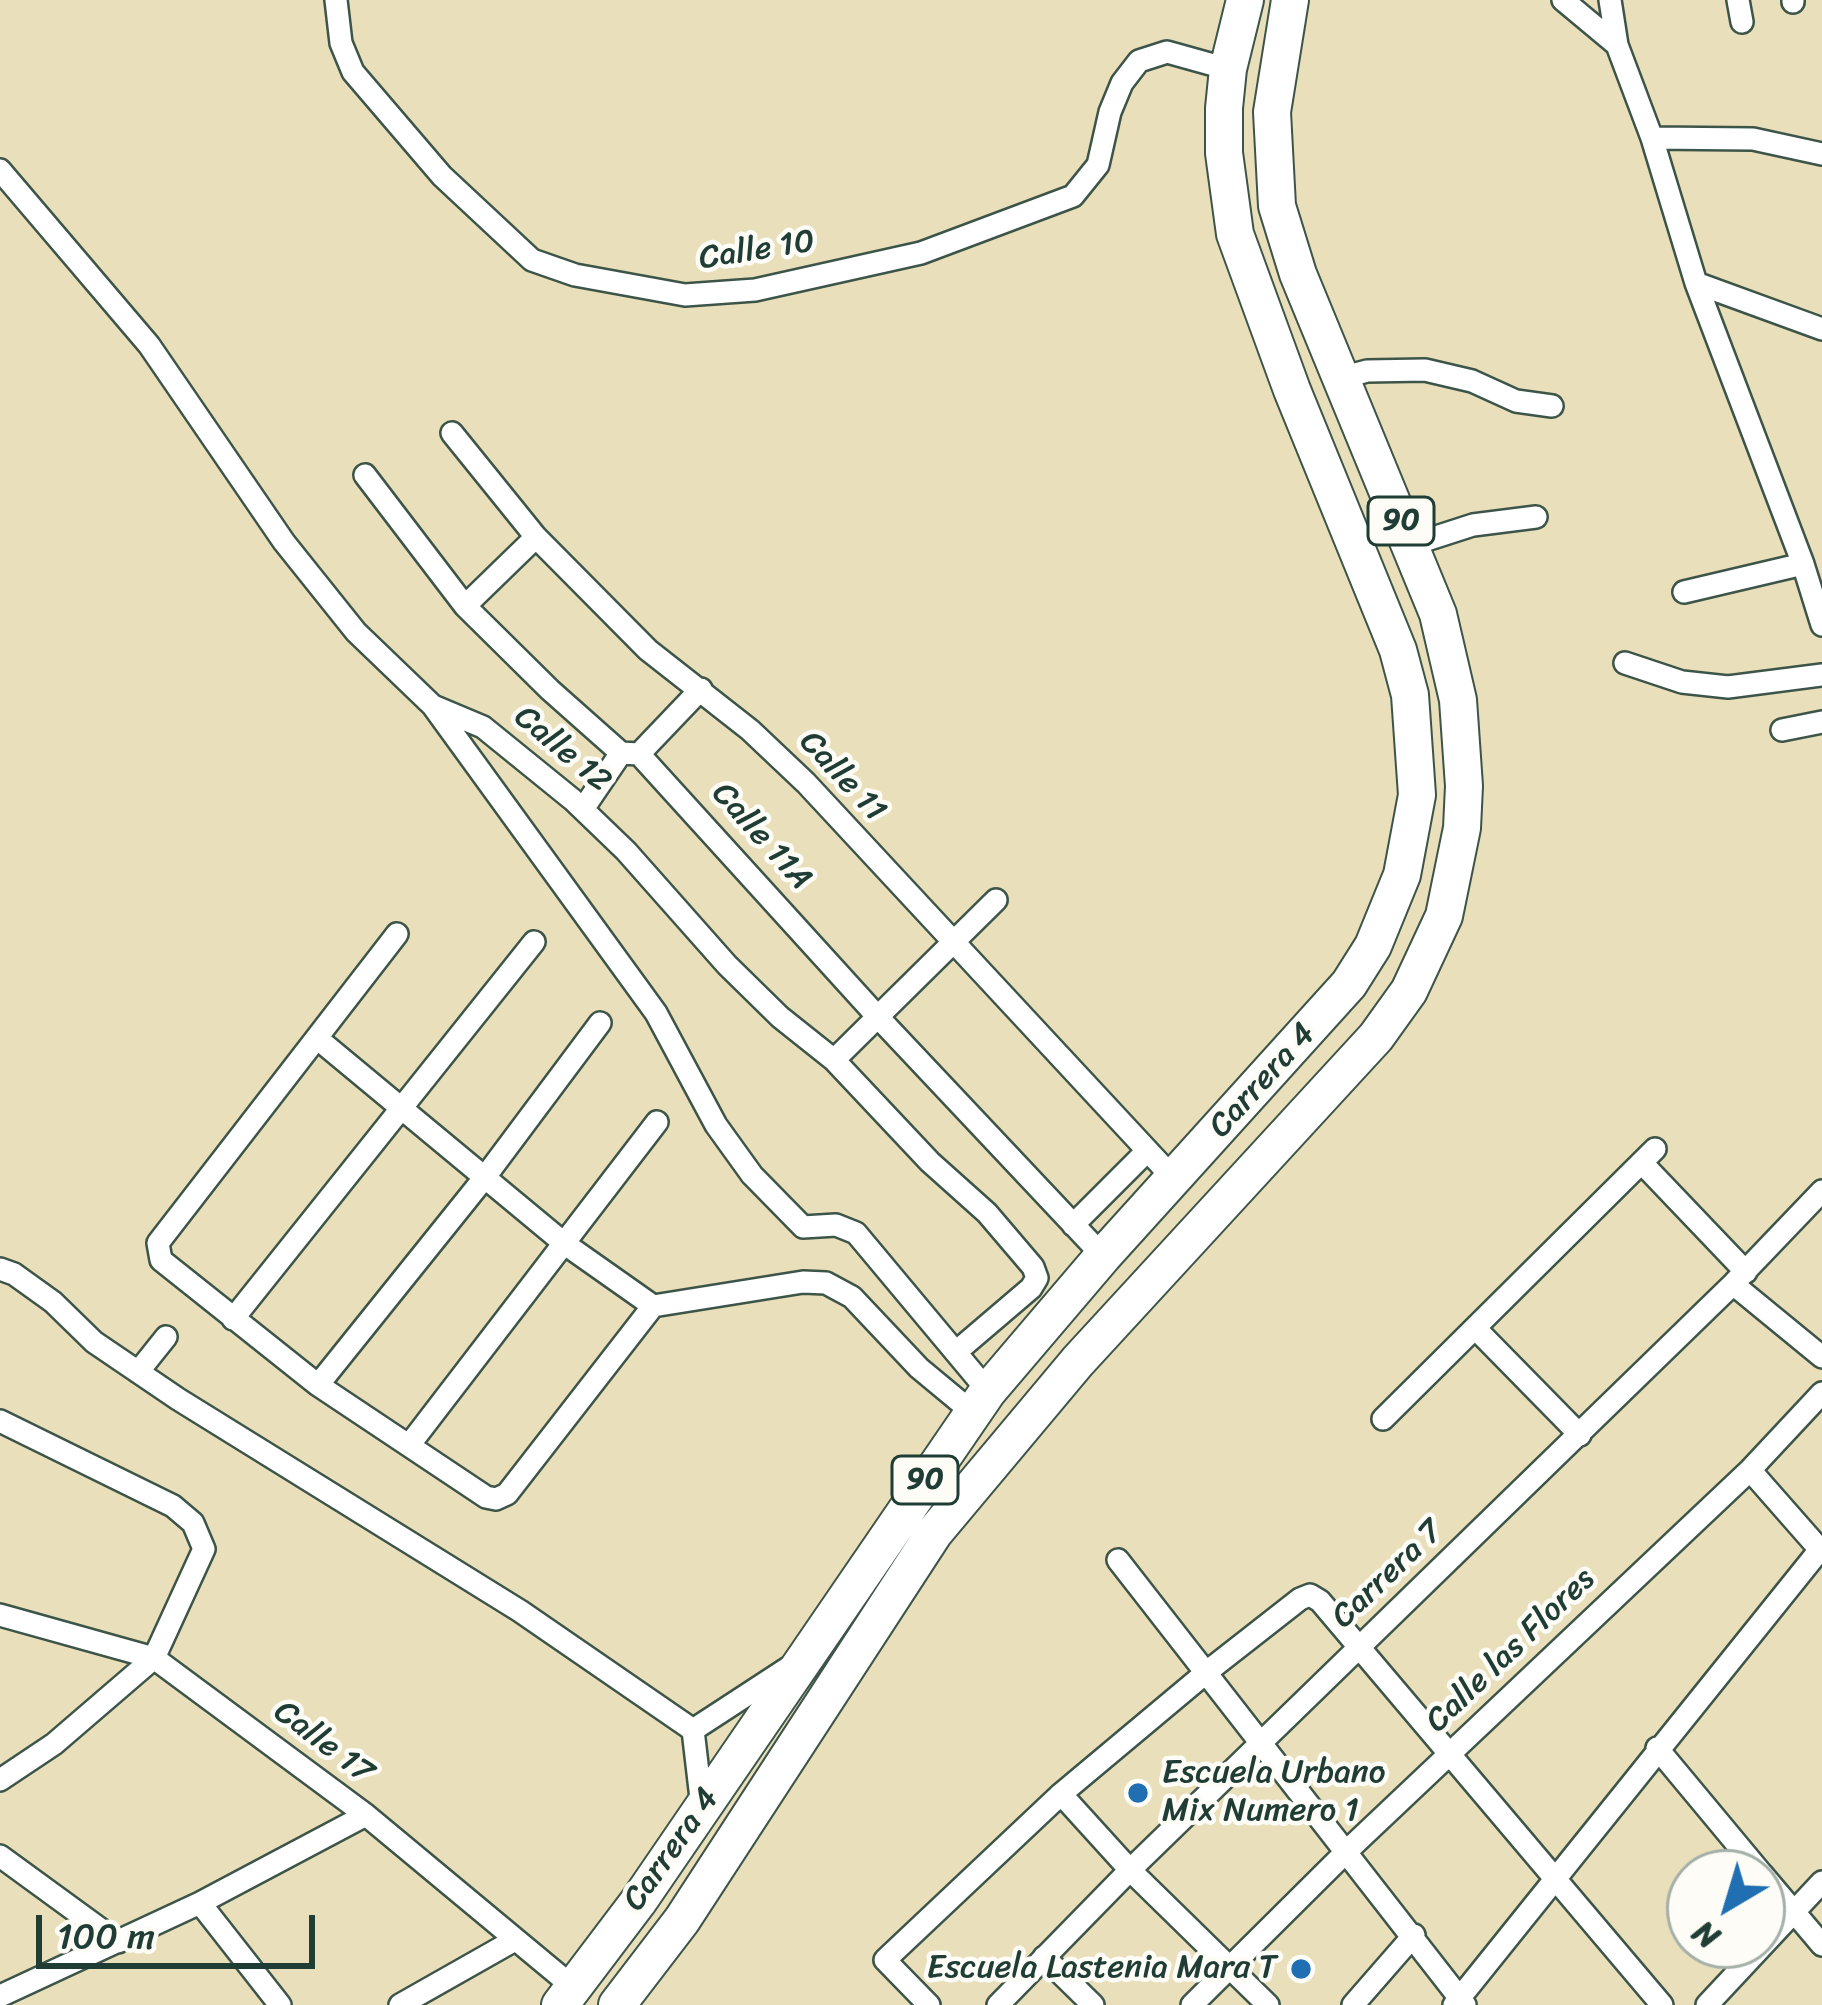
<!DOCTYPE html>
<style>
body{margin:0}
#map{position:relative;width:1822px;height:2005px;overflow:hidden;background:#e9dfbb;font-family:Sriracha,sans-serif}
canvas{display:block}
.north{position:absolute;left:1666px;top:1849px;width:120px;height:120px;box-sizing:border-box;background:#fdfcf7;border:3px solid #a4b0a9;border-radius:50%;rotate:218deg;font-size:33px;font-weight:700;line-height:48px;text-align:center;color:#1f3d34}
.north::after{content:'';display:block;margin:auto;width:42px;height:54px;background:#1f6fb2;clip-path:polygon(50% 0,100% 100%,50% 72%,0 100%)}
.scale{position:absolute;left:36px;top:1915px;width:279px;height:54px;box-sizing:border-box;border:6px solid #1f3d34;border-top:0;padding-left:15px;font-size:36px;line-height:42px;white-space:nowrap;color:#1f3d34;-webkit-text-stroke:9px #fdfcf7;paint-order:stroke}
</style>
<div id="map">
<canvas width="1822" height="2005"></canvas>
<div class="north">N</div>
<div class="scale">100 m</div>
</div>
<script>
const c = document.querySelector('canvas').getContext('2d');
c.lineJoin = 'round';
function toPath(rows) {
  const path = new Path2D();
  for (const r of rows) {
    path.moveTo(r[0], r[1]);
    for (let i = 2; i < r.length; i += 2) path.lineTo(r[i], r[i + 1]);
  }
  return path;
}
function strokePath(path, color, width, dash) {
  c.strokeStyle = color;
  c.lineWidth = width;
  c.lineCap = dash ? 'butt' : 'round';
  c.setLineDash(dash || []);
  c.stroke(path);
}
function drawText(font, color, halo, rows, align = 'center') {
  c.font = font + ' Sriracha,sans-serif';
  c.lineWidth = 9;
  c.setLineDash([]);
  c.textBaseline = 'middle';
  c.strokeStyle = halo;
  c.fillStyle = color;
  for (const [text, x, y, turn = 0] of rows) {
    c.save();
    c.translate(x, y);
    c.rotate((+turn || 0) * Math.PI / 180);
    c.textAlign = isNaN(turn) ? turn : align;
    if (halo) c.strokeText(text, 0, 0);
    c.fillText(text, 0, 0);
    c.restore();
  }
}
const minor = toPath([
 [336,0,341,43,353,72,442,176,532,260,575,275,685,295,755,290,921,253,1073,196,1098,165,1110,112,1122,83,1139,61,1167,52,1228,69],
 [1563,0,1617,45,1652,138,1696,283,1803,564,1822,625],
 [1610,0,1617,45],
 [1738,0,1742,22],
 [1793,0,1793,2],
 [1652,138,1753,139,1822,154],
 [0,170,149,345,284,542,356,632,433,706,483,727,573,800,626,851,727,965,780,1017,834,1060,930,1162,987,1213,1033,1267,1037,1278,1031,1288,956,1352],
 [1696,283,1822,329],
 [1341,378,1367,371,1425,370,1472,381,1516,401,1552,406],
 [452,433,536,537,648,650,750,730,806,783,1174,1179],
 [365,475,465,606,550,690,621,753,639,754,877,1016,1103,1256],
 [1411,545,1473,525,1536,517],
 [1684,592,1803,564],
 [465,606,536,537],
 [1625,663,1682,682,1728,687,1822,675],
 [433,706,656,1013,716,1125,752,1175,803,1227,836,1225,856,1233,988,1391],
 [1782,730,1822,722],
 [639,754,701,689],
 [583,809,621,753],
 [397,934,158,1243,161,1260,318,1385,486,1497,496,1499,507,1494,653,1306],
 [318,1039,565,1244,653,1306,803,1282,826,1283,852,1297,919,1368,972,1412],
 [834,1060,996,900],
 [1642,1163,1746,1272],
 [1073,1225,1147,1151],
 [0,1269,14,1274,53,1302,94,1342,178,1399,520,1611,693,1730,702,1807],
 [1733,1284,1822,1357],
 [233,1319,534,942],
 [1476,1329,1580,1435],
 [138,1372,166,1337],
 [318,1385,485,1177,600,1023],
 [1383,1419,1655,1149],
 [0,1421,173,1506,193,1523,204,1549,154,1658,54,1744,0,1780],
 [410,1444,657,1122],
 [1750,1470,1822,1552],
 [1118,1560,1465,2005],
 [0,1615,154,1658,366,1815,573,1987],
 [693,1730,788,1668],
 [1657,1748,1761,1873],
 [1061,1794,1130,1870,1268,2005],
 [0,1856,118,1942],
 [1762,1874,1822,1945],
 [200,1903,280,2005],
 [1044,1957,1093,2005],
 [0,1996,200,1903,366,1815],
 [400,2005,513,1941],
 [929,2005,885,1960,1061,1794,1208,1671,1300,1599,1310,1595,1320,1601,1662,2005],
 [998,2005,1130,1870,1733,1284,1822,1191],
 [1192,2005,1348,1850,1750,1470,1822,1393],
 [1353,2005,1414,1935],
 [1454,2005,1822,1547],
 [1707,2005,1822,1882]
]);
const trunk = toPath([
 [560,2005,638,1902,988,1391,1103,1256,1349,984,1373,946,1402,875,1417,795,1410,695,1398,650,1292,390,1235,234,1224,153,1224,108,1228,69,1245,0],
 [617,2005,682,1920,934,1533,1078,1361,1376,1037,1409,991,1444,916,1462,828,1464,786,1458,700,1438,614,1298,274,1277,206,1272,112,1290,0]
]);
strokePath(minor, '#3d5548', 26);
strokePath(trunk, '#3d5548', 40);
strokePath(minor, '#fff', 21);
strokePath(trunk, '#fff', 36);
for (const [x, y, r, color] of [
 [1138,1793,12,"#1f6fb2"],
 [1301,1969,12,"#1f6fb2"]
]) {
  const dot = new Path2D();
  dot.arc(x, y, r, 0, 2 * Math.PI);
  c.fillStyle = color;
  c.fill(dot);
  strokePath(dot, '#fdfcf7', 4.5);
}
for (const [x, y, w] of [
 [1401,521,66],
 [925,1480,66]
]) {
  const box = new Path2D();
  box.roundRect(x - w / 2, y - 24, w, 48, 9);
  c.fillStyle = '#fdfcf7';
  c.fill(box);
  strokePath(box, '#1f3d34', 3);
}
drawText('bold 30px', '#1f3d34', null, [
 ["90",1401,521],
 ["90",925,1480]
]);
drawText('33px', '#1f3d34', '#fdfcf7', [
 ["Calle 10",757,251,-9],
 ["Calle 12",562,750,40],
 ["Calle 11",842,777,47],
 ["Calle 11A",761,837,48],
 ["Carrera 4",1263,1081,-48],
 ["Carrera 7",1388,1575,-44],
 ["Calle las Flores",1511,1651,-44],
 ["Calle 17",323,1743,37],
 ["Carrera 4",672,1850,-55]
]);
drawText('33px', '#1f3d34', '#fdfcf7', [
 ["Escuela Urbano",1162,1774],
 ["Mix Numero 1",1162,1812],
 ["Escuela Lastenia Mara T",1277,1969,"right"]
], 'left');
</script>
